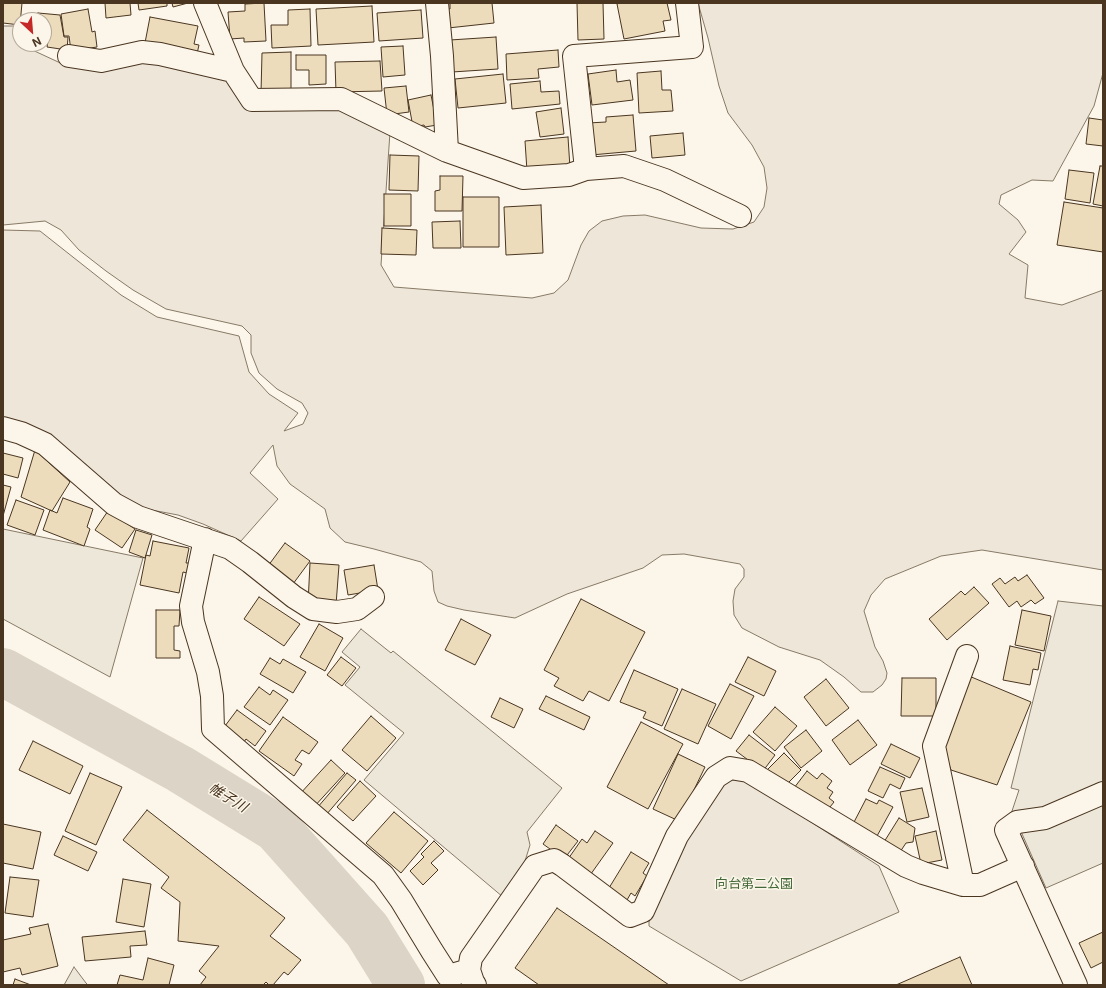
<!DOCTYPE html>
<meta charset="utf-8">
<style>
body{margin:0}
#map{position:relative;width:1106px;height:988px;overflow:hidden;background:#fbf6e9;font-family:Inter,sans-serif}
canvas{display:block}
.frame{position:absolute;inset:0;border:4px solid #4a3520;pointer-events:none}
.north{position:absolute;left:12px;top:12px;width:40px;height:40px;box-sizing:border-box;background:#fbf6e9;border:1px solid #b4a999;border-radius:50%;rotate:154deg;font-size:11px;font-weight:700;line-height:16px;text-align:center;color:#4a3520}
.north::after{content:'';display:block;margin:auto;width:14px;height:18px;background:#c62828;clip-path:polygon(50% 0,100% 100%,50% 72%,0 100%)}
</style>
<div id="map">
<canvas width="1106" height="988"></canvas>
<div class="frame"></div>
<div class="north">N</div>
</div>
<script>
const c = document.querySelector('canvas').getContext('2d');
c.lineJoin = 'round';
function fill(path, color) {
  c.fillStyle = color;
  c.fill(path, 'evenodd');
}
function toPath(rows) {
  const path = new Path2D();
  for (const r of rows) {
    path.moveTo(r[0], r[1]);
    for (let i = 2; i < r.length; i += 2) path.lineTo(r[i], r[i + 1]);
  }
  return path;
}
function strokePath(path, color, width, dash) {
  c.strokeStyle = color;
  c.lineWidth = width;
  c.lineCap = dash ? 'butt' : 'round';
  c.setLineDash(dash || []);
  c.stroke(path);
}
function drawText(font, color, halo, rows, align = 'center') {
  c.font = font + ' Inter,"Noto Sans JP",sans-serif';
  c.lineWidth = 3;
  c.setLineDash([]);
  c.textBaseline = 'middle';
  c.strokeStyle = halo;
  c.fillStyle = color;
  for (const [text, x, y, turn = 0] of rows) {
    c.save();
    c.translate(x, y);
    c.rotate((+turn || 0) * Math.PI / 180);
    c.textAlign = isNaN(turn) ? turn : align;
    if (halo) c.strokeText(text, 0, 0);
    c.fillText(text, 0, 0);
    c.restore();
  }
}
const green = toPath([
 [698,3,1103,3,1103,73,1094,106,1053,181,1032,180,1001,195,999,204,1018,220,1026,232,1009,254,1028,265,1025,298,1062,305,1103,290,1103,570,982,550,941,556,885,579,871,595,864,611,875,647,883,661,887,673,886,679,882,685,873,692,861,692,844,677,820,660,779,647,742,628,734,615,733,601,735,589,744,577,744,569,740,564,684,554,662,555,643,568,567,594,515,618,464,610,447,606,438,602,434,591,432,571,421,562,374,549,345,542,330,528,325,509,290,484,277,466,273,445,250,473,278,499,241,541,203,524,178,515,141,508,3,423,3,230,40,231,121,295,157,317,239,336,249,372,269,394,298,413,284,431,303,424,308,413,302,403,277,389,259,373,251,353,251,335,242,326,166,309,133,290,106,271,79,250,61,230,45,221,3,225,3,26,20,26,20,44,27,44,28,48,69,67,163,57,227,77,251,104,340,103,390,132,381,265,394,287,532,298,554,293,568,280,581,245,589,231,602,221,623,216,645,215,701,228,733,229,754,222,764,207,767,188,764,167,752,145,728,113,719,86,708,38,698,3],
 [740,776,879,866,899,912,741,981,649,926,649,915,684,837,720,783,740,776]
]);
fill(green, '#ede6d9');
strokePath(green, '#887966', 1);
const parking = toPath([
 [3,529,143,558,110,677,3,619,3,529],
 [1058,601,1103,606,1103,789,1008,823,1019,790,1011,788,1058,601],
 [361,629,391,653,393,651,562,788,527,832,530,845,525,861,503,897,364,780,404,733,345,685,360,667,342,652,361,629],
 [1103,799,1103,863,1046,888,1019,827,1103,799],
 [74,967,86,983,88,985,64,985,74,967]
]);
fill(parking, '#ede7d9');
strokePath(parking, '#887966', 1);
strokePath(toPath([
 [3,672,180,769,276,828,367,930,401,985]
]), '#dcd4c6', 48);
const building = toPath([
 [3,3,22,3,20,25,3,23,3,3],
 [105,3,130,3,131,15,106,18,105,3],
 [138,3,167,3,167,6,139,10,138,3],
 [172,3,188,3,173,7,172,3],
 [264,3,266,41,244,42,244,38,230,39,228,12,245,11,245,4,264,3],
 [450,3,492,3,494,23,448,28,446,9,450,9,450,3],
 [577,3,603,3,604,39,578,40,577,3],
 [620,3,667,3,671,20,663,21,665,31,624,39,617,4,620,3],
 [372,6,374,42,318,45,316,9,372,6],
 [88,9,92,32,95,31,97,47,71,51,69,36,64,36,61,14,88,9],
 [310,9,311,46,272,48,271,25,288,25,288,10,310,9],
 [421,10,423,38,379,41,377,13,421,10],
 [38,13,60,15,64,37,68,37,67,50,47,47,49,36,44,35,44,20,38,20,38,13],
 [150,17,198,26,194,44,199,45,196,58,144,48,150,17],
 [496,37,498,69,452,72,450,40,496,37],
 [403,46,405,75,383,77,381,47,403,46],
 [558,50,559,67,538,69,539,78,507,80,506,54,558,50],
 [291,52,291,93,261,93,262,53,291,52],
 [296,55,326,55,326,84,309,85,309,70,296,70,296,55],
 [380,61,382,91,336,92,335,62,380,61],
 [616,70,617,82,630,80,633,100,592,105,588,74,616,70],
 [661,71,662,90,671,90,673,111,639,113,637,73,661,71],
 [503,74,506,103,458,108,455,79,503,74],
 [540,81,541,92,559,91,560,104,512,109,510,84,540,81],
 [406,86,409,112,387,115,384,88,406,86],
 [431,95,437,125,425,127,424,125,413,127,408,100,431,95],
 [561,108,564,134,540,137,536,112,561,108],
 [633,115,636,151,591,155,588,123,606,122,606,117,633,115],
 [1089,118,1103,120,1103,146,1086,144,1089,118],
 [683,133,685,155,652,158,650,136,683,133],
 [568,137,570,168,527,171,525,141,568,137],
 [390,155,419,156,418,191,389,190,390,155],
 [1100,166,1103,166,1103,206,1093,204,1100,166],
 [1069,170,1094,173,1090,203,1065,199,1069,170],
 [440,176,463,176,462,211,435,211,435,191,440,190,440,176],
 [384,194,411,194,411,226,384,226,384,194],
 [463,197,499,197,499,247,463,247,463,197],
 [1064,202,1103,208,1103,252,1057,245,1064,202],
 [541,205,543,253,506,255,504,207,541,205],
 [460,221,461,248,433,248,432,222,460,221],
 [382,228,417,230,416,255,381,254,382,228],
 [35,450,70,482,52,511,21,497,35,450],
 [3,453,23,458,18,478,3,474,3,453],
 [3,485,11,487,3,516,3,485],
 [63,498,93,509,87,527,90,529,84,546,43,530,50,510,57,513,63,498],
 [16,500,44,510,35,535,7,525,16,500],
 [108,511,135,529,122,548,95,530,108,511],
 [136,530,152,535,145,558,129,552,136,530],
 [153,541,189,548,186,563,189,563,187,573,183,572,179,593,140,585,146,555,150,556,153,541],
 [285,543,310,561,290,588,265,570,285,543],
 [310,563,339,565,336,605,308,604,310,563],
 [374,565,378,590,348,595,344,570,374,565],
 [1027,575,1044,598,1035,604,1031,600,1021,607,1017,601,1009,607,992,584,1000,578,1005,584,1015,577,1018,581,1027,575],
 [974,587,989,603,947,640,929,619,961,591,965,595,974,587],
 [259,597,300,624,284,646,244,619,259,597],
 [581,599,645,632,609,701,589,691,583,701,554,686,559,678,544,670,581,599],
 [156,610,180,610,179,626,174,626,174,650,180,651,180,658,156,658,156,610],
 [1022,610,1051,616,1044,651,1015,645,1022,610],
 [461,619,491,635,475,665,445,650,461,619],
 [319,624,343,638,325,671,300,657,319,624],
 [1010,646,1041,653,1038,670,1033,669,1030,685,1003,680,1010,646],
 [341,657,356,668,342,686,327,675,341,657],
 [748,657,776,671,764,696,735,682,748,657],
 [270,658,280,664,283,659,306,672,293,693,260,674,270,658],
 [634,670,678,689,662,726,643,718,646,712,620,702,634,670],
 [969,676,1031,702,997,785,951,770,941,744,969,676],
 [902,678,936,678,936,716,901,716,902,678],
 [826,679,849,708,826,726,804,697,826,679],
 [730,684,754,696,731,739,708,726,730,684],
 [259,687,270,695,273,690,288,700,270,725,244,707,259,687],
 [682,689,716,704,698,744,664,729,682,689],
 [546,696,590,717,584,730,539,709,546,696],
 [500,698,523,709,514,728,491,717,500,698],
 [775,707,797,726,775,751,753,732,775,707],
 [237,710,266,731,255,746,246,739,242,745,222,730,237,710],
 [371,716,396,738,367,771,342,750,371,716],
 [283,717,318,742,309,754,302,750,295,760,302,764,294,776,259,751,283,717],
 [858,720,877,745,850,765,832,740,858,720],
 [641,722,683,744,648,809,607,787,641,722],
 [806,730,822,751,801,768,784,747,806,730],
 [749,735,775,755,763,771,736,751,749,735],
 [33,741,83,766,70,794,19,770,33,741],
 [891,744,920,758,910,778,881,764,891,744],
 [784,753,801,770,783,788,766,771,784,753],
 [678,754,705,767,679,821,653,809,678,754],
 [331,760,345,773,313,808,299,795,331,760],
 [880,767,905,778,900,789,890,784,883,798,868,791,880,767],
 [807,771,817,779,822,773,832,781,827,788,833,792,829,798,834,802,826,812,794,788,807,771],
 [90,773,122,787,96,845,65,831,90,773],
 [347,773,356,780,326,815,317,808,347,773],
 [360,781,376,796,353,821,337,807,360,781],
 [922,788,929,817,907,822,900,792,922,788],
 [866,799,877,804,879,800,893,807,877,836,853,824,866,799],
 [147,810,285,918,270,936,301,960,288,975,284,972,273,985,269,985,266,982,263,985,200,985,206,977,199,971,219,946,178,941,180,902,161,888,169,877,123,840,147,810],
 [394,812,428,841,401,873,366,843,394,812],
 [899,818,915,828,913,842,906,843,900,852,884,842,899,818],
 [3,824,41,832,33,869,3,863,3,824],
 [556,825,578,841,564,859,543,844,556,825],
 [595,831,613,843,588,878,566,862,582,839,587,843,595,831],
 [936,831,942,860,921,864,915,836,936,831],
 [63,836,97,852,88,871,54,855,63,836],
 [434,841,444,851,431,863,438,870,423,885,410,871,424,857,421,854,434,841],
 [631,852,649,863,643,873,647,876,635,896,631,893,627,900,609,888,631,852],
 [10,877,39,880,33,917,5,913,10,877],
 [123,879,151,884,144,927,116,922,123,879],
 [557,908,669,985,539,985,515,968,557,908],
 [48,924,58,966,22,975,20,968,3,972,3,940,31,934,29,928,48,924],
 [145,931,147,945,130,946,131,957,85,961,82,937,145,931],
 [1103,932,1103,962,1091,968,1079,943,1103,932],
 [960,957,972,985,896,985,960,957],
 [148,958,174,965,169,985,117,985,120,975,143,980,148,958],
 [15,979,31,985,13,985,15,979]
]);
fill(building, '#ecdcbc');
strokePath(building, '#4a3520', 1);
const minor = toPath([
 [205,3,233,71,252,100,341,99,447,151,523,178,569,175,586,169,624,166,665,180,740,216],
 [437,3,442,56,447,151],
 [69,56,101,61,142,52,160,54,233,71],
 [586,169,574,56,692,47,687,3],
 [3,428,21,433,45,444,114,504,138,517,230,548,250,562,294,597,313,609,337,612,357,609,373,597],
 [205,539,191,606,193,622,208,672,212,696,213,729,383,875,401,900,432,951,448,976,469,970],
 [967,656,934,746,963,885,980,885,1023,866],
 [475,985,473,982,469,970,471,958,535,866,554,860,562,865,630,916,643,911,677,836,716,777,730,768,748,771,906,866,923,873,963,885],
 [1076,985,1006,830,1017,822,1045,818,1103,793]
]);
strokePath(minor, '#4a3520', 24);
strokePath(minor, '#fbf6e9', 22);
drawText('13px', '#436837', '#fbf6e9', [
 ["向台第二公園",754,884]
]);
drawText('italic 14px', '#4a3520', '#fbf6e9', [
 ["帷子川",228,798,31]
]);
</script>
